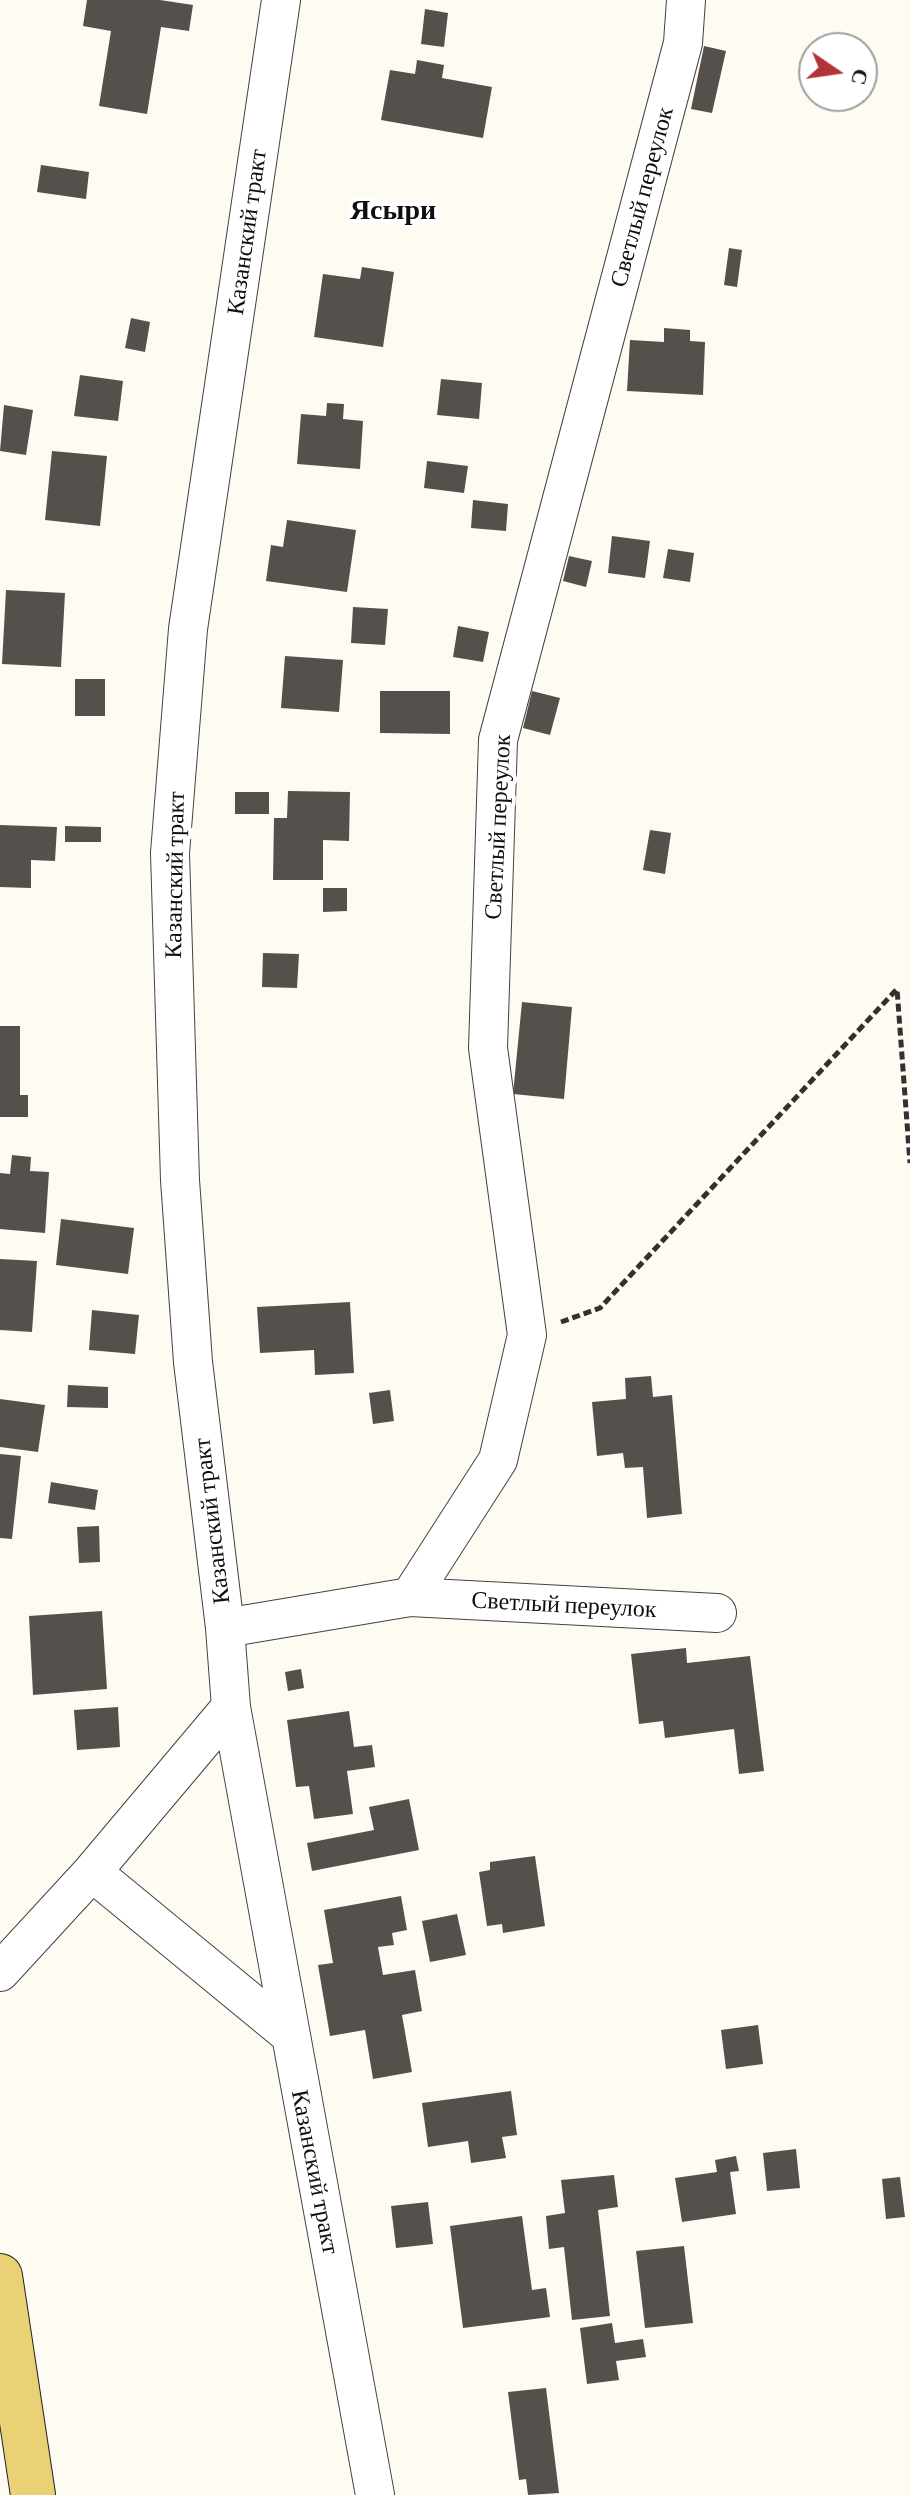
<!DOCTYPE html>
<meta charset="utf-8">
<style>
body{margin:0}
#map{position:relative;width:910px;height:2495px;overflow:hidden;background:#fefcf2;font-family:"Crimson Pro",serif}
canvas{display:block}
.north{position:absolute;left:798px;top:32px;width:80px;height:80px;box-sizing:border-box;background:#fff;border:2px solid #9f9f9f;border-radius:50%;rotate:103deg;font-size:22px;font-weight:700;line-height:32px;text-align:center;color:#0f0f0f}
.north::after{content:'';display:block;margin:auto;width:28px;height:36px;background:#b13437;clip-path:polygon(50% 0,100% 100%,50% 72%,0 100%)}
</style>
<div id="map">
<canvas width="910" height="2495"></canvas>
<div class="north">С</div>
</div>
<script>
const c = document.querySelector('canvas').getContext('2d');
c.lineJoin = 'round';
function fill(path, color) {
  c.fillStyle = color;
  c.fill(path, 'evenodd');
}
function toPath(rows) {
  const path = new Path2D();
  for (const r of rows) {
    path.moveTo(r[0], r[1]);
    for (let i = 2; i < r.length; i += 2) path.lineTo(r[i], r[i + 1]);
  }
  return path;
}
function strokePath(path, color, width, dash) {
  c.strokeStyle = color;
  c.lineWidth = width;
  c.lineCap = dash ? 'butt' : 'round';
  c.setLineDash(dash || []);
  c.stroke(path);
}
function drawText(font, color, halo, rows, align = 'center') {
  c.font = font + ' "Crimson Pro",serif';
  c.lineWidth = 8;
  c.setLineDash([]);
  c.textBaseline = 'middle';
  c.strokeStyle = halo;
  c.fillStyle = color;
  for (const [text, x, y, turn = 0] of rows) {
    c.save();
    c.translate(x, y);
    c.rotate((+turn || 0) * Math.PI / 180);
    c.textAlign = isNaN(turn) ? turn : align;
    if (halo) c.strokeText(text, 0, 0);
    c.fillText(text, 0, 0);
    c.restore();
  }
}
fill(toPath([
 [87,0,160,0,193,5,189,31,161,27,147,114,99,106,111,31,83,26],
 [425,9,448,13,444,47,421,44],
 [704,46,726,51,712,113,691,109],
 [417,60,444,65,442,78,492,87,483,138,381,120,390,70,415,74],
 [41,165,89,172,86,199,37,192],
 [729,248,742,250,737,287,724,285],
 [362,267,394,272,383,347,314,337,323,274,360,279],
 [131,318,150,322,145,352,125,348],
 [664,328,690,330,690,341,705,342,703,395,627,391,630,340,664,342],
 [80,375,123,381,118,421,74,416],
 [441,379,482,383,479,419,437,415],
 [327,403,344,404,343,419,363,421,360,469,297,464,301,414,326,416],
 [4,405,33,410,26,455,0,451],
 [52,451,107,456,100,526,45,520],
 [427,461,468,466,464,493,424,488],
 [473,500,508,504,506,531,471,528],
 [287,520,356,530,347,592,266,581,271,545,283,547],
 [612,536,650,541,645,578,608,573],
 [668,549,694,553,690,582,663,578],
 [569,556,592,561,586,587,563,581],
 [6,590,65,593,61,667,2,664],
 [353,607,388,609,385,645,351,643],
 [458,626,489,632,483,662,453,657],
 [285,656,343,660,339,712,281,708],
 [75,679,105,679,105,716,75,716],
 [380,691,450,691,450,734,380,733],
 [532,691,560,698,550,735,523,728],
 [288,791,350,792,349,841,323,840,323,880,273,880,274,818,287,818],
 [235,792,269,792,269,814,235,814],
 [0,825,57,827,55,861,31,860,31,888,0,887],
 [65,826,101,827,101,842,65,842],
 [650,830,671,833,665,874,643,870],
 [323,888,347,888,347,911,323,912],
 [263,953,299,954,297,988,262,987],
 [522,1002,572,1007,564,1099,513,1094],
 [0,1026,20,1026,20,1095,28,1095,28,1117,0,1117],
 [12,1155,31,1157,30,1171,49,1172,45,1233,0,1229,0,1173,10,1174],
 [61,1219,134,1228,128,1274,56,1265],
 [0,1259,37,1261,32,1332,0,1330],
 [350,1302,354,1373,315,1375,314,1350,260,1353,257,1307],
 [92,1310,139,1315,135,1354,89,1350],
 [651,1376,653,1397,672,1395,682,1514,647,1518,643,1467,625,1468,623,1453,597,1456,592,1402,626,1399,625,1378],
 [68,1385,108,1387,108,1408,67,1407],
 [390,1390,394,1421,373,1424,369,1393],
 [0,1399,45,1405,38,1452,0,1447],
 [0,1454,21,1456,12,1539,0,1538],
 [51,1482,98,1490,95,1510,48,1503],
 [99,1526,100,1562,79,1563,77,1527],
 [102,1611,107,1689,33,1695,29,1616],
 [686,1648,687,1663,750,1656,764,1771,739,1774,734,1729,665,1738,663,1721,639,1724,631,1654],
 [301,1669,304,1688,288,1691,285,1672],
 [118,1707,120,1747,77,1750,74,1710],
 [349,1711,354,1747,372,1745,375,1767,347,1771,353,1814,314,1819,309,1786,296,1787,287,1720],
 [409,1799,419,1850,312,1871,307,1843,374,1830,369,1807],
 [535,1856,545,1926,503,1933,502,1924,487,1926,479,1872,490,1870,490,1862],
 [401,1896,407,1930,392,1933,394,1945,378,1947,383,1975,415,1970,422,2011,402,2015,412,2072,373,2079,365,2030,330,2036,318,1965,333,1963,324,1910],
 [457,1914,466,1955,430,1962,422,1921],
 [758,2025,763,2064,726,2069,721,2030],
 [511,2091,517,2135,502,2137,506,2158,471,2163,468,2141,428,2147,422,2103],
 [796,2149,800,2188,767,2191,763,2153],
 [736,2156,739,2171,730,2172,736,2214,682,2222,675,2178,717,2172,715,2160],
 [614,2175,618,2207,598,2210,610,2316,572,2320,564,2247,549,2249,546,2216,565,2213,561,2180],
 [900,2177,905,2217,886,2219,882,2179],
 [428,2202,433,2244,396,2248,391,2206],
 [522,2216,532,2290,546,2288,550,2317,463,2328,450,2226],
 [684,2246,693,2323,645,2328,636,2251],
 [612,2323,615,2343,643,2339,646,2357,616,2361,619,2380,587,2384,580,2328],
 [546,2388,559,2493,528,2495,526,2479,519,2480,508,2392]
]), '#56504c');
const minor = toPath([
 [281,0,188,629,170,853,180,1180,193,1362,225,1628,231,1707,375,2495],
 [410,1597,717,1613],
 [225,1628,410,1597,498,1460,527,1335,488,1048,498,740,683,43,686,0],
 [92,1872,289,2034],
 [0,1972,92,1872,231,1707]
]);
const primary = toPath([
 [0,2276,33,2495]
]);
strokePath(minor, '#424242', 40);
strokePath(primary, '#202020', 46);
strokePath(toPath([
 [561,1322,600,1308,897,989,910,1163]
]), '#313131', 5, [8, 4]);
strokePath(minor, '#fff', 38);
strokePath(primary, '#ebd175', 44);
drawText('24px', '#0f0f0f', '#fff', [
 ["Светлый переулок",642,197,-75],
 ["Казанский тракт",247,232,-82],
 ["Светлый переулок",498,827,-87],
 ["Казанский тракт",175,875,-89],
 ["Казанский тракт",212,1521,-97],
 ["Светлый переулок",564,1605,3],
 ["Казанский тракт",315,2172,79]
]);
drawText('bold 28px', '#0f0f0f', '#fff', [
 ["Ясыри",393,210]
]);
</script>
